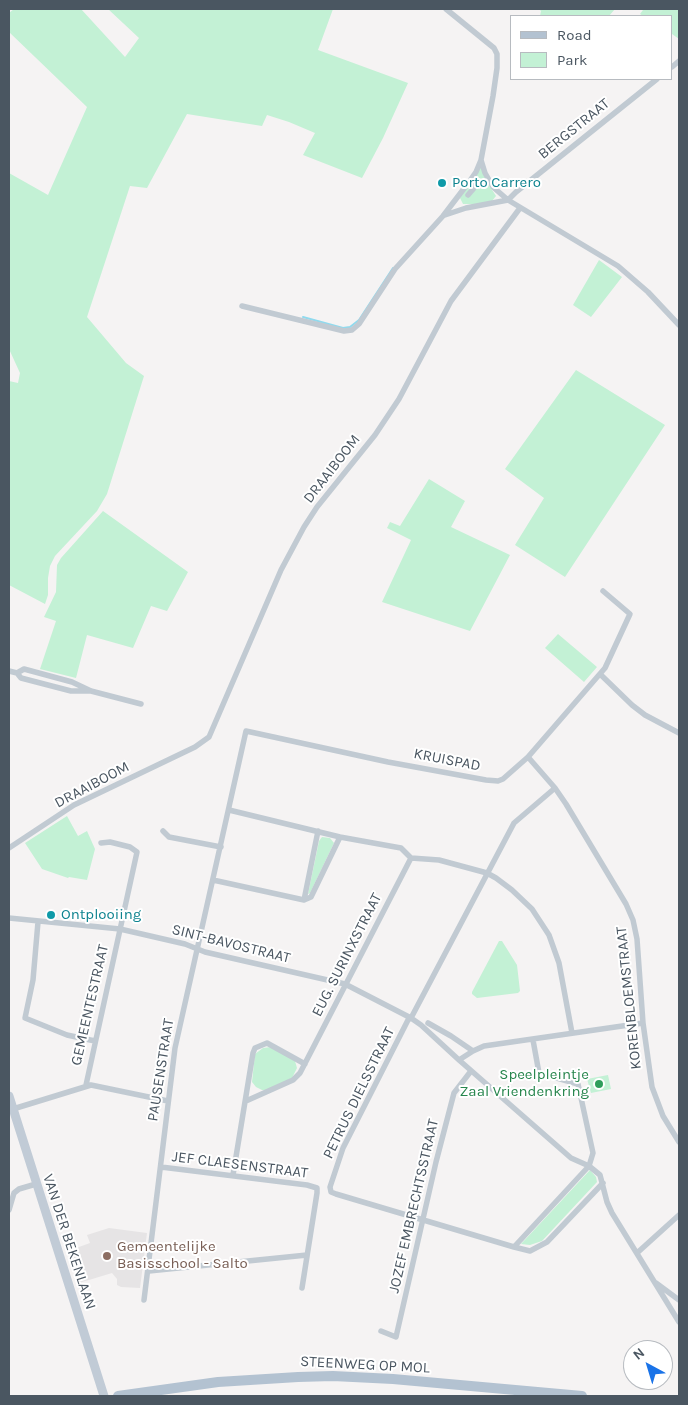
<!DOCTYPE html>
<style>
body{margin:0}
#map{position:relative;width:688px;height:1405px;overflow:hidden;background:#f5f3f3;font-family:Karla,sans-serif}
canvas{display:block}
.frame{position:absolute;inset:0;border:10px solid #4a5661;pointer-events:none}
.legend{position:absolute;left:510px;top:15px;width:162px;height:65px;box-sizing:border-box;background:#fff;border:1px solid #b7bbc0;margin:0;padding:6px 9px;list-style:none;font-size:15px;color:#4a5661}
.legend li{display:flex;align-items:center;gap:10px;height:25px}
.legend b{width:25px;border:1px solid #b7bbc0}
.north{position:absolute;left:623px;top:1340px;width:50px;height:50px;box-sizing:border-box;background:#fff;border:1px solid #b7bbc0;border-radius:50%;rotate:321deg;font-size:14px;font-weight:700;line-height:20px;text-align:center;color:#4a5661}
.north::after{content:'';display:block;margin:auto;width:18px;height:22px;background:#1a73e8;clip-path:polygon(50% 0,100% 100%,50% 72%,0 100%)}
</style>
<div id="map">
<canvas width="688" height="1405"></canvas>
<div class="frame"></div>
<ul class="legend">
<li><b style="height:6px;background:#b3c2d1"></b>Road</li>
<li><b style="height:14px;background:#c3f1d5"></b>Park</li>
</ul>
<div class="north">N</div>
</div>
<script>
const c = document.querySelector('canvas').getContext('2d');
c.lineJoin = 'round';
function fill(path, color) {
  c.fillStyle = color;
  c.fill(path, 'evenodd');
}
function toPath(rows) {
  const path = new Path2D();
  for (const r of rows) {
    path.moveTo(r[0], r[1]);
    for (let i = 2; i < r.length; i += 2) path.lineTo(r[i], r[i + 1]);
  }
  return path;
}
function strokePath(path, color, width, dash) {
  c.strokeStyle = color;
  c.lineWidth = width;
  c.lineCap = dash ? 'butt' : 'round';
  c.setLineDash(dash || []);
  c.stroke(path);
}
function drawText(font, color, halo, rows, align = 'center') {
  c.font = font + ' Karla,sans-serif';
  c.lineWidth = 4;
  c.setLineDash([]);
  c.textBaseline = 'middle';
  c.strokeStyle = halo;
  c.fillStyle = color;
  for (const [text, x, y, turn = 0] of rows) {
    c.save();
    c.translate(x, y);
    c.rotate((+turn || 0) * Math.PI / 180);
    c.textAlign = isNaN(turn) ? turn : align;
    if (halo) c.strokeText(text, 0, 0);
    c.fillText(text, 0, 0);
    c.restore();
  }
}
fill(toPath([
 [109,1228,147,1233,140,1288,121,1287,117,1285,117,1279,112,1273,79,1283,68,1251,90,1243,87,1235]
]), '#e6e4e5');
fill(toPath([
 [14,9,81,9,125,57,139,38,108,9,333,9,318,50,408,83,383,138,362,178,303,155,315,133,289,122,267,115,262,126,187,114,147,188,130,186,87,317,126,363,144,376,107,494,97,511,55,556,50,566,48,578,48,595,45,604,9,585,9,381,18,383,20,373,9,349,9,173,48,195,87,107,9,32,9,13],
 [539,9,615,9,609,16,540,16,541,11],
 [642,9,679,9,679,39,672,34,672,16,643,16,640,14,643,10],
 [481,165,487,182,496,196,492,201,479,204,463,204,460,198],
 [599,260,622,277,591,317,573,305],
 [576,370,665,425,565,577,515,545,544,498,505,469],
 [429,479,465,501,451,527,510,555,470,631,382,602,411,540,387,528,390,522,400,526],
 [103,511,188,572,167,611,151,606,133,648,87,635,76,678,40,669,56,621,44,617,56,592,57,565,61,558],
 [558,634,597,667,584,682,545,648],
 [67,816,78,836,87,831,95,849,87,880,69,877,68,878,42,869,25,843],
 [322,837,330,838,334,843,310,893,308,894,319,841],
 [499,941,502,941,517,965,520,991,518,993,477,998,472,994,472,992],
 [271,1047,295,1061,297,1068,292,1078,267,1090,262,1090,256,1087,252,1082,255,1054,263,1048],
 [608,1075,611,1089,591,1093,587,1079],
 [590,1170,596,1177,597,1182,542,1241,530,1245,521,1244]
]), '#c3f1d5');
strokePath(toPath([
 [303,317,343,328,350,327,359,320,393,268]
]), '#90daee', 2);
strokePath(toPath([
 [446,9,494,48,497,54,497,68,493,96,481,160,485,173,493,187,508,200,618,266,648,292,679,325],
 [672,67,679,61],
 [468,195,474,188,469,182],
 [445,215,466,208,508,200,516,192,657,79],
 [242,306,344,331,352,330,359,324,395,269,443,216,469,182,476,172,481,160],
 [9,671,17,673,21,678,71,691,89,691],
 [17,673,24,669,72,682,91,691,141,704],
 [600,674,632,705,645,715,679,733],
 [528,757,555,788,566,804,626,904,633,920,637,939,643,1023,652,1087,663,1116,679,1142],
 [229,810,340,837,401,848,411,858,439,860,487,873,496,878,512,890,532,909,549,935,559,963,572,1033],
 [163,831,169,837,221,847],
 [9,848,74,805,195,747,209,737,281,570,304,527,317,507,375,435,399,399,451,301,520,208],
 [213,880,304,900,311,897,340,837],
 [304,900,318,831],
 [9,918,120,929,185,944,205,952,345,984,411,1018,421,1025,459,1060,571,1158,589,1166,600,1175,607,1202,612,1213,679,1322],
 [38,922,33,980,25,1018,67,1035,95,1041],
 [428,1023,451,1036,473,1051],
 [533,1040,539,1073,578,1084,593,1153,589,1166,514,1247,530,1251,547,1242,603,1183],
 [459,1060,473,1051,484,1046,643,1023],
 [86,1085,137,852,130,847,110,842,101,843],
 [246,1101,293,1080,300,1073,411,858],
 [13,1109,91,1085,168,1101],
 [161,1167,307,1185,317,1188,317,1193,302,1288],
 [233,1175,253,1053,255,1048,267,1043,305,1064],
 [9,1210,14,1193,19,1189,36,1184],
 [514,1247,336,1194,331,1192,330,1187,343,1148,408,1020,411,1018,514,823,555,788],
 [637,1253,679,1215],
 [149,1271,307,1255],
 [656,1283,679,1300],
 [144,1300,175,1048,246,731,388,762,486,780,498,781,503,779,528,757,605,668,630,614,603,591],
 [381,1331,396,1337,436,1162,454,1093,471,1071]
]), '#c1cad2', 5.5);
strokePath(toPath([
 [9,1096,104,1396]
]), '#c1cbd6', 9);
strokePath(toPath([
 [118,1396,218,1382,298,1377,333,1376,393,1379,582,1396]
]), '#b3c2d1', 10);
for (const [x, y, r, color] of [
 [442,183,5,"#0f9aa8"],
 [51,915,5,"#0f9aa8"],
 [599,1084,5,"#2e9e5b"],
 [107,1256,5,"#8d6e63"]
]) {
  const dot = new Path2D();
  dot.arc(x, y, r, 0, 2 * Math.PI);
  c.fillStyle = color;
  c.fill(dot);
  strokePath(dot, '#fff', 2);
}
drawText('15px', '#4a5661', '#fff', [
 ["BERGSTRAAT",574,129,-39],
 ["DRAAIBOOM",332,469,-52],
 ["KRUISPAD",447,760,11],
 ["DRAAIBOOM",92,785,-28],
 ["SINT-BAVOSTRAAT",231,944,14],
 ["EUG. SURINXSTRAAT",347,955,-63],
 ["KORENBLOEMSTRAAT",629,998,-96],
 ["GEMEENTESTRAAT",90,1005,-77],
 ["PAUSENSTRAAT",161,1070,-81],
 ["PETRUS DIELSSTRAAT",359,1093,-64],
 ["JEF CLAESENSTRAAT",240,1165,7],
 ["JOZEF EMBRECHTSSTRAAT",414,1206,-77],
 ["VAN DER BEKENLAAN",69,1242,72],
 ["STEENWEG OP MOL",365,1365,3]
]);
drawText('15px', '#0d838f', '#fff', [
 ["Porto Carrero",452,183],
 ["Ontplooiing",61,915]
], 'left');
drawText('15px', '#27864d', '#fff', [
 ["Speelpleintje",589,1075],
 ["Zaal Vriendenkring",589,1092]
], 'right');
drawText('15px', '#785e54', '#fff', [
 ["Gemeentelijke",117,1247],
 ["Basisschool - Salto",117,1264]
], 'left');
</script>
